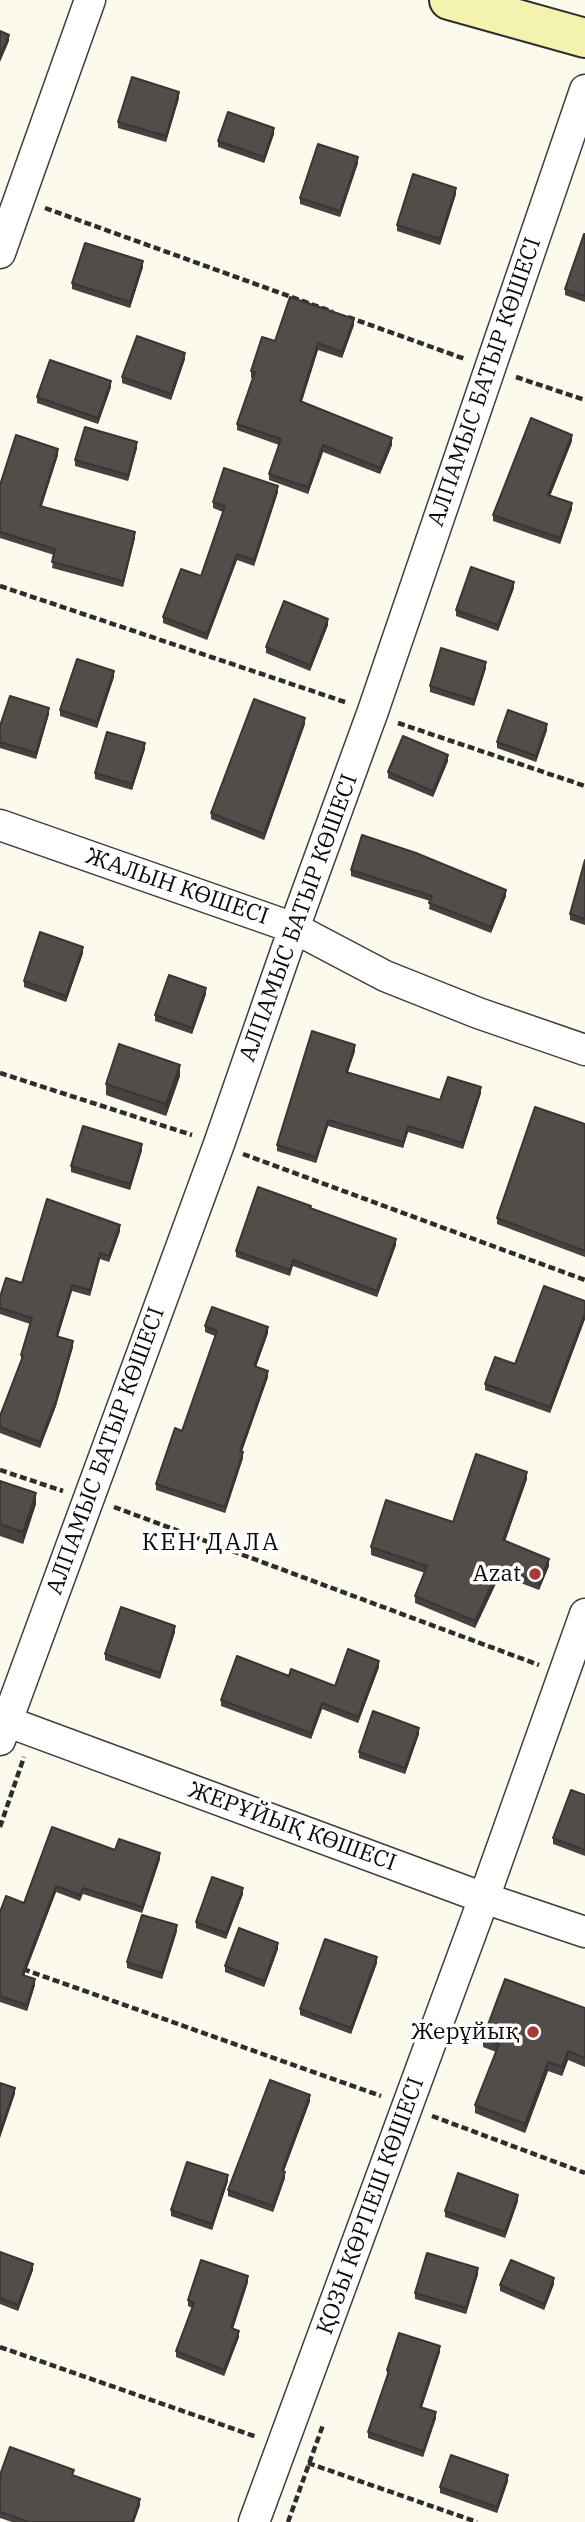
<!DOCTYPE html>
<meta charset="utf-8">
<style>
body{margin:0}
canvas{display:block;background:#fcfaec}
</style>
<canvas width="585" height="2522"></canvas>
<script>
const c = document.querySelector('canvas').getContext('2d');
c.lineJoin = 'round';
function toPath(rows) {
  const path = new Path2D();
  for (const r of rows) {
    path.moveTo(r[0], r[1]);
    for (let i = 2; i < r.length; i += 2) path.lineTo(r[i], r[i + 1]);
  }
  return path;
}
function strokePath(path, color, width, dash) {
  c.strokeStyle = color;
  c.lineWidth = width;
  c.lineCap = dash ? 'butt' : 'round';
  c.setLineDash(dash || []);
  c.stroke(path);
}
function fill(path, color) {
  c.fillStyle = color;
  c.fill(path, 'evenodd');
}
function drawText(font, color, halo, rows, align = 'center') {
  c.font = font + ' "IBM Plex Serif",serif';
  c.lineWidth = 7;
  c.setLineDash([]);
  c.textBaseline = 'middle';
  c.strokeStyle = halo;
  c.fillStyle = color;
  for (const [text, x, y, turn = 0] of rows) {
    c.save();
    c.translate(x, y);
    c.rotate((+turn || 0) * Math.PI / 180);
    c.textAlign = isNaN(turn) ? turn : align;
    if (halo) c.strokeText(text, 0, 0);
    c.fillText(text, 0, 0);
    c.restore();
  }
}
const minor = toPath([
 [0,253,90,0],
 [0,825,294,928,385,976,478,1013,585,1050],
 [0,1719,484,1898,585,1932],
 [0,1740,219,1144,294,928,373,711,585,90],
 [254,2522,484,1898,585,1614]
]);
const secondary = toPath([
 [449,0,585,38]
]);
strokePath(minor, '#3e3e3e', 33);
strokePath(secondary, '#2d2d2d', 42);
strokePath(toPath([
 [45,208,333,312],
 [348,317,465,359],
 [516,377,585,400],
 [0,586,348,703],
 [398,723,585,786],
 [0,1073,192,1135],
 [243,1154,585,1280],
 [0,1470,63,1491],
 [114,1507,539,1665],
 [0,1827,24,1757],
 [23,1969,381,2096],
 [432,2116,585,2173],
 [0,2347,257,2437],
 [308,2463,477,2522],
 [288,2522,323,2425]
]), '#2d2d2d', 4.5, [7, 3.5]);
strokePath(minor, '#fff', 30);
strokePath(secondary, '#f4f2af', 38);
fill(toPath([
 [179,98,166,142,118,128,118,122],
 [274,134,264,163,218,147,218,141],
 [358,163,340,217,300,204,300,198],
 [456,194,440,245,397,231,397,225],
 [585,234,585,302,565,295,565,289],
 [143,267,130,308,72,289,72,283],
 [354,325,342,358,318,350,301,402,392,445,380,474,323,452,308,494,269,480,269,474,279,445,237,430,237,424,253,378,251,378,251,371,275,341],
 [185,359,171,400,122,383,122,377],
 [111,387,98,424,37,403,37,397],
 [572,441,550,496,572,509,560,544,493,521,493,515],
 [137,448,128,481,75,466,75,460],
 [58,455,41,507,135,538,123,587,52,568,54,555,0,538,0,485],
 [278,492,254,566,237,560,207,640,163,623,163,617,201,576,223,512,213,508,213,502],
 [514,588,498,631,456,616,456,610],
 [328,625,310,671,266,653,266,647],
 [486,668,474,706,430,692,430,686],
 [114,677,97,728,60,716,60,710],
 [49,714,36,759,0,748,0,726],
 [305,724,264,840,211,819,211,813],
 [547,730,536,762,497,748,497,742],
 [145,749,132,790,95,779,95,773],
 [448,761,433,797,388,778,388,772],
 [585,860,585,925,570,920,570,914],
 [351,870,506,896,491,933,429,909,430,901,351,876],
 [83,953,66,1002,24,987,24,981],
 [206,994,192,1034,155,1021,155,1015],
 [355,1051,348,1072,440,1100,481,1093,463,1149,408,1132,403,1148,328,1126,316,1163,277,1151,277,1145],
 [180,1076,166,1116,106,1095,106,1084],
 [585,1124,585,1257,497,1224,497,1218],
 [142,1150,130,1190,71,1172,71,1166],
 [311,1208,396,1245,377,1297,293,1266,290,1276,236,1257,236,1251],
 [120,1231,109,1262,100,1259,90,1296,72,1291,58,1337,73,1347,56,1406,40,1448,0,1433,0,1416,21,1361,21,1355,30,1324,0,1314,0,1297,22,1283],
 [585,1301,585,1319,550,1413,485,1390,485,1384,515,1364],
 [205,1326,268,1333,256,1367,268,1377,242,1451,243,1458,225,1513,156,1490,156,1484,182,1431,215,1336,205,1332],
 [527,1479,505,1541,549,1566,539,1590,500,1575,475,1628,415,1603,415,1596,425,1573,371,1555,371,1547,453,1522],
 [0,1481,36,1504,23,1544,0,1536],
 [175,1632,160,1679,105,1660,105,1654],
 [379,1667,358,1723,322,1709,311,1739,221,1706,221,1700,289,1676,335,1686],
 [419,1734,405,1774,359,1758,359,1752],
 [585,1795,585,1856,553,1844,553,1838],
 [115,1850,160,1859,142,1913,83,1894,80,1901,56,1892,24,1976,35,1985,27,2011,0,2002,0,1912,24,1903],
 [243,1894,226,1939,196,1928,196,1922],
 [177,1931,162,1979,127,1968,127,1962],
 [278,1949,264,1987,225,1972,225,1966],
 [377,1963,351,2034,300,2015,300,2009],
 [585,2008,585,2067,568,2060,562,2076,548,2071,525,2133,475,2113,475,2105,496,2052,483,2047,483,2038],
 [310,2101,284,2171,285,2178,273,2212,228,2196,228,2190],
 [228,2181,212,2230,171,2216,171,2210],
 [518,2201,505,2238,445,2217,445,2211],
 [0,2252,33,2270,18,2311,0,2304],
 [478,2274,466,2314,415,2299,415,2293],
 [248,2282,233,2329,239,2337,224,2376,176,2357,176,2351,192,2308,188,2306,188,2300],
 [554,2284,544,2310,500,2291,500,2285],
 [440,2352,422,2407,436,2418,423,2457,368,2438,368,2432,387,2376,387,2370],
 [0,2475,74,2476,140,2505,134,2522,12,2522,0,2518],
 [508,2481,497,2513,440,2493,440,2487]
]), '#47423f');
fill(toPath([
 [9,35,9,41,0,62,0,56],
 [179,92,179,98,166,142,166,136],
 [274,128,274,134,264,163,264,157],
 [358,157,358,163,340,217,340,211],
 [456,188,456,194,440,245,440,239],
 [143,261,143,267,130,308,130,302],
 [354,319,354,325,342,358,342,352],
 [318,343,318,350,300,408,300,401],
 [185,353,185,359,171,400,171,394],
 [111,381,111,387,98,424,98,418],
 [572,435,572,441,548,501,548,495],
 [392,438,392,445,380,474,380,468],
 [137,442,137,448,128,481,128,475],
 [323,445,323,452,308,494,308,487],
 [58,449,58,455,40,512,40,506],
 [278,486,278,492,254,566,254,560],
 [572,503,572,509,560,544,560,538],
 [135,532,135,538,123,587,123,581],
 [237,554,237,560,207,640,207,634],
 [514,582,514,588,498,631,498,625],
 [328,619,328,625,310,671,310,665],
 [486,662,486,668,474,706,474,700],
 [114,671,114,677,97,728,97,722],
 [49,708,49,714,36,759,36,753],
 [305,718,305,724,264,840,264,834],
 [547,724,547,730,536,762,536,756],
 [145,743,145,749,132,790,132,784],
 [448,755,448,761,433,797,433,791],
 [506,890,506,896,491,933,491,927],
 [83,947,83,953,66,1002,66,996],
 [206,988,206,994,192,1034,192,1028],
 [355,1045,355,1051,346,1078,346,1072],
 [180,1065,180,1076,166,1116,166,1104],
 [481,1087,481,1093,463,1149,463,1143],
 [328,1120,328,1126,316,1163,316,1157],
 [408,1126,408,1132,403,1148,403,1142],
 [142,1144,142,1150,130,1190,130,1184],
 [120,1225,120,1231,109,1262,109,1256],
 [396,1239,396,1245,377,1297,377,1291],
 [100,1253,100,1259,90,1296,90,1290],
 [72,1285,72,1291,56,1342,56,1336],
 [585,1313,585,1319,550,1413,550,1407],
 [268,1327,268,1333,254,1372,254,1366],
 [73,1341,73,1347,56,1406,40,1448,40,1442],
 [268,1371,268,1377,240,1457,240,1451],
 [243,1452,243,1458,225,1513,225,1507],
 [527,1472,527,1479,503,1547,503,1540],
 [36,1493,36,1504,23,1544,23,1532],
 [549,1559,549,1566,539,1590,539,1583],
 [500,1567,500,1575,475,1628,475,1621],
 [175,1626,175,1632,160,1679,160,1673],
 [379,1661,379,1667,358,1723,358,1717],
 [322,1703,322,1709,311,1739,311,1733],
 [419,1728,419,1734,405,1774,405,1768],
 [160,1853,160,1859,142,1913,142,1907],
 [56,1886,56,1892,22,1981,22,1975],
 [243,1888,243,1894,226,1939,226,1933],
 [177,1925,177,1931,162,1979,162,1973],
 [278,1943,278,1949,264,1987,264,1981],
 [377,1957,377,1963,351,2034,351,2028],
 [35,1979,35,1985,27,2011,27,2005],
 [568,2051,568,2060,562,2076,562,2067],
 [548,2062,548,2071,525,2133,525,2124],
 [15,2088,15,2094,0,2138,0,2132],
 [310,2095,310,2101,282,2176,282,2170],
 [285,2172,285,2178,273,2212,273,2206],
 [228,2175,228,2181,212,2230,212,2224],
 [518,2195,518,2201,505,2238,505,2232],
 [33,2264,33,2270,18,2311,18,2305],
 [478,2268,478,2274,466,2314,466,2308],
 [248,2276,248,2282,231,2334,231,2328],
 [554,2278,554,2284,544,2310,544,2304],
 [239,2331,239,2337,224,2376,224,2370],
 [440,2346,440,2352,420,2413,420,2407],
 [436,2412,436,2418,423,2457,423,2451],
 [508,2475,508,2481,497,2513,497,2507],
 [140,2499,140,2505,134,2522,132,2522]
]), '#393633');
const building = toPath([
 [0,31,9,35,0,56,0,31],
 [132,77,179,92,166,136,118,122,132,77],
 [228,112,274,128,264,157,218,141,228,112],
 [318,144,358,157,340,211,300,198,318,144],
 [413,174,456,188,440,239,397,225,413,174],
 [584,234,585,234,585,296,565,289,584,234],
 [85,243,143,261,130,302,72,283,85,243],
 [290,297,354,319,342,352,318,343,300,401,392,438,380,468,323,445,308,487,269,474,281,439,237,424,255,372,251,371,262,337,275,341,290,297],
 [137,336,185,353,171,394,122,377,137,336],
 [50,360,111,381,98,418,37,397,50,360],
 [531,418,572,435,548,495,572,503,560,538,493,515,531,418],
 [85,427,137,442,128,475,75,460,85,427],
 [16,435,58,449,40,506,135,532,123,581,52,562,55,549,0,532,0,485,16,435],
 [224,468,278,486,254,560,237,554,207,634,163,617,181,569,201,576,225,506,213,502,224,468],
 [471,567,514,582,498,625,456,610,471,567],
 [284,601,328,619,310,665,266,647,284,601],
 [441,648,486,662,474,700,430,686,441,648],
 [77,659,114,671,97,722,60,710,77,659],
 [10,696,49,708,36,753,0,742,0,726,10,696],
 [254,699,305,718,264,834,211,813,254,699],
 [508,710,547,724,536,756,497,742,508,710],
 [107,732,145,743,132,784,95,773,107,732],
 [403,736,448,755,433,791,388,772,403,736],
 [362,835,416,853,506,890,491,927,429,903,432,896,351,870,362,835],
 [585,860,585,919,570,914,585,860],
 [40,932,83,947,66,996,24,981,40,932],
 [169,975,206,988,192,1028,155,1015,169,975],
 [312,1031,355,1045,346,1072,440,1100,448,1077,481,1087,463,1143,408,1126,403,1142,328,1120,316,1157,277,1145,312,1031],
 [119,1044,180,1065,166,1104,106,1084,119,1044],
 [535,1107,585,1124,585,1251,497,1218,535,1107],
 [83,1126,142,1144,130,1184,71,1166,83,1126],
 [258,1187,311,1206,310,1208,396,1239,377,1291,293,1260,290,1270,236,1251,258,1187],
 [47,1199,120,1225,109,1256,100,1253,90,1290,72,1285,56,1336,73,1341,56,1400,40,1442,0,1427,0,1416,23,1356,21,1355,32,1318,0,1308,0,1297,6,1278,22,1283,47,1199],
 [544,1286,585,1301,585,1313,550,1407,485,1384,495,1357,515,1364,544,1286],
 [212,1307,268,1327,254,1366,268,1371,240,1451,243,1452,225,1507,156,1484,175,1428,182,1431,217,1331,205,1326,212,1307],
 [476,1454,527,1472,503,1540,549,1559,539,1583,500,1567,475,1621,415,1596,427,1566,371,1547,386,1500,453,1522,476,1454],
 [0,1481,36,1493,23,1532,0,1524,0,1481],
 [121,1607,175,1626,160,1673,105,1654,121,1607],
 [348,1649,379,1661,358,1717,322,1703,311,1733,221,1700,237,1656,289,1676,291,1669,335,1686,348,1649],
 [373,1711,419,1728,405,1768,359,1752,373,1711],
 [571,1790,585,1795,585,1850,553,1838,571,1790],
 [52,1827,115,1850,119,1839,160,1853,142,1907,83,1888,80,1895,56,1886,22,1975,35,1979,27,2005,0,1996,0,1912,6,1896,24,1903,52,1827],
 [212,1877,243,1888,226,1933,196,1922,212,1877],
 [142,1915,177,1925,162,1973,127,1962,142,1915],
 [239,1928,278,1943,264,1981,225,1966,239,1928],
 [325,1939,377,1957,351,2028,300,2009,325,1939],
 [505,1979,585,2008,585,2058,568,2051,562,2067,548,2062,525,2124,475,2105,499,2044,483,2038,505,1979],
 [270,2080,310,2095,282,2170,285,2172,273,2206,228,2190,270,2080],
 [0,2083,15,2088,0,2132,0,2083],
 [187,2162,228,2175,212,2224,171,2210,187,2162],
 [458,2173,518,2195,505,2232,445,2211,458,2173],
 [0,2252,33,2264,18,2305,0,2298,0,2252],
 [427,2253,478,2268,466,2308,415,2293,427,2253],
 [201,2260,248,2276,231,2328,239,2331,224,2370,176,2351,194,2303,188,2300,201,2260],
 [511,2260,554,2278,544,2304,500,2285,511,2260],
 [399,2333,440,2346,420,2407,436,2412,423,2451,368,2432,389,2371,387,2370,399,2333],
 [10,2447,74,2470,72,2475,140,2499,132,2522,29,2522,0,2512,0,2475,10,2447],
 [451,2455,508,2475,497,2507,440,2487,451,2455]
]);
fill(building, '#524d49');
strokePath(building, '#393633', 2);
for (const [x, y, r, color] of [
 [535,1574,7,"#a73a37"],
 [533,2032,7,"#a73a37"]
]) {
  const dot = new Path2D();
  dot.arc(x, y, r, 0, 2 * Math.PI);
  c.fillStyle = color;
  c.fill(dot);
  strokePath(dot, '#fff', 2.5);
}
drawText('23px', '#0b0b0b', '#fff', [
 ["АЛПАМЫС БАТЫР КӨШЕСІ",485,382,-71],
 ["ЖАЛЫН КӨШЕСІ",177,887,19],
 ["АЛПАМЫС БАТЫР КӨШЕСІ",299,918,-70],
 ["АЛПАМЫС БАТЫР КӨШЕСІ",106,1451,-70],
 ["ЖЕРҰЙЫҚ КӨШЕСІ",292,1827,20],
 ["ҚОЗЫ КӨРПЕШ КӨШЕСІ",371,2206,-70]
]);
drawText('23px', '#0b0b0b', '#fff', [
 ["Azat",521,1574],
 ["Жерұйық",519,2032]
], 'right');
c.letterSpacing = '2px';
drawText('24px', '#0b0b0b', '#fff', [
 ["КЕН ДАЛА",211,1543]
]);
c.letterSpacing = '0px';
</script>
